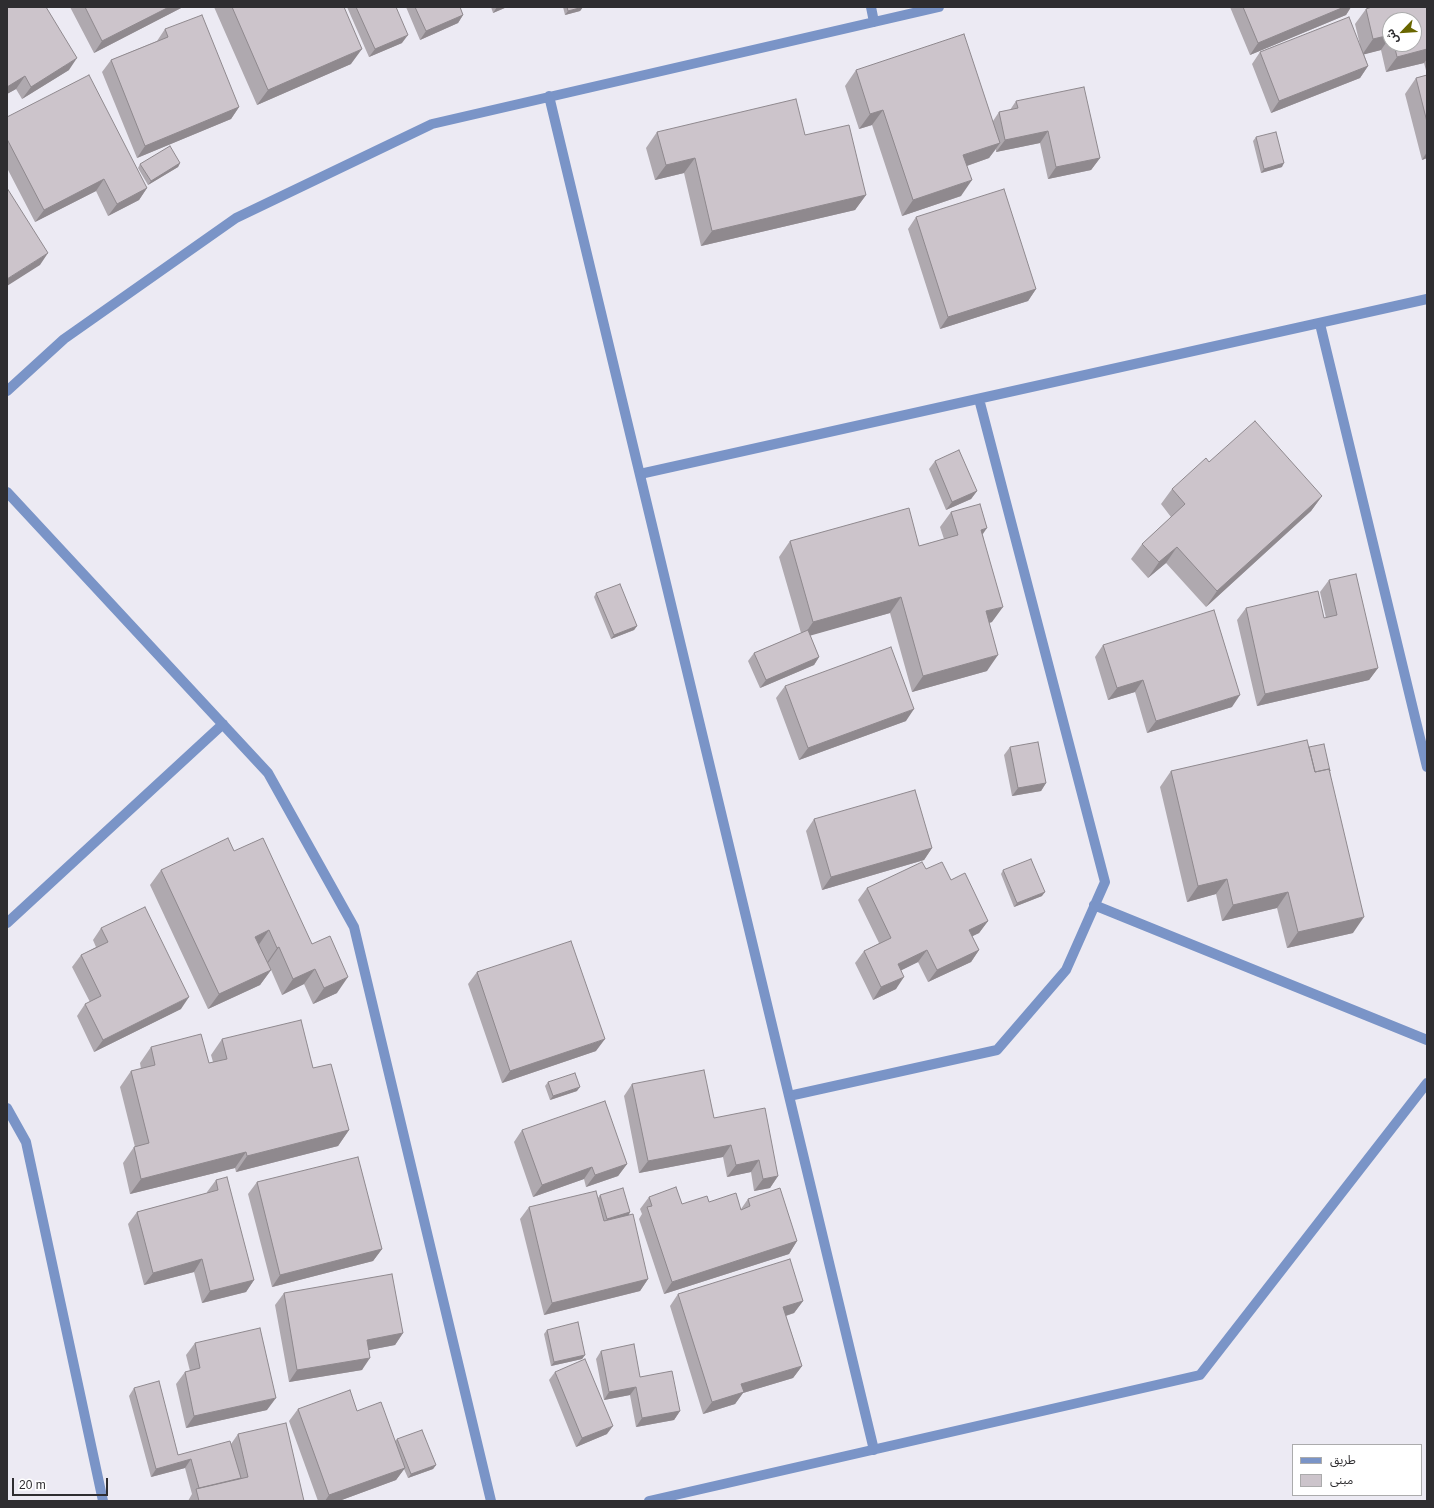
<!DOCTYPE html>
<meta charset="utf-8">
<style>
body{margin:0}
#map{position:relative;width:1434px;height:1508px;overflow:hidden;background:#eceaf3;font-family:Helvetica,"Noto Sans Arabic",sans-serif}
canvas{display:block}
.frame{position:absolute;inset:0;border:8px solid #2e2d30;pointer-events:none}
.legend{position:absolute;left:1292px;top:1444px;width:130px;height:52px;box-sizing:border-box;background:#fff;border:1px solid #ababac;margin:0;padding:5px 7px;list-style:none;font-size:12px;color:#2e2d30}
.legend li{display:flex;align-items:center;gap:8px;height:20px}
.legend b{width:20px;border:1px solid #ababac}
.north{position:absolute;left:1382px;top:12px;width:40px;height:40px;box-sizing:border-box;background:#fff;border:1px solid #ababac;border-radius:50%;rotate:245deg;font-size:11px;font-weight:700;line-height:16px;text-align:center;color:#2e2d30}
.north::after{content:'';display:block;margin:auto;width:14px;height:18px;background:#696600;clip-path:polygon(50% 0,100% 100%,50% 72%,0 100%)}
.scale{position:absolute;left:12px;top:1478px;width:96px;height:18px;box-sizing:border-box;border:2px solid #2e2d30;border-top:0;padding-left:5px;font-size:12px;line-height:14px;white-space:nowrap;color:#2e2d30;-webkit-text-stroke:3px #fff;paint-order:stroke}
</style>
<div id="map">
<canvas width="1434" height="1508"></canvas>
<div class="frame"></div>
<ul class="legend">
<li><b style="height:5px;background:#7a94c7"></b>طريق</li>
<li><b style="height:11px;background:#ccc4cb"></b>مبنى</li>
</ul>
<div class="north">ش</div>
<div class="scale">20 m</div>
</div>
<script>
const c = document.querySelector('canvas').getContext('2d');
c.lineJoin = 'round';
function toPath(rows) {
  const path = new Path2D();
  for (const r of rows) {
    path.moveTo(r[0], r[1]);
    for (let i = 2; i < r.length; i += 2) path.lineTo(r[i], r[i + 1]);
  }
  return path;
}
function strokePath(path, color, width, dash) {
  c.strokeStyle = color;
  c.lineWidth = width;
  c.lineCap = dash ? 'butt' : 'round';
  c.setLineDash(dash || []);
  c.stroke(path);
}
function fill(path, color) {
  c.fillStyle = color;
  c.fill(path, 'evenodd');
}
strokePath(toPath([
 [871,7,874,22],
 [549,96,874,1450],
 [1320,324,1427,767],
 [7,391,64,339,236,218,432,124,939,7],
 [640,474,1427,299],
 [7,492,268,773,354,927,491,1501],
 [1094,905,1427,1040],
 [7,923,223,724],
 [789,1096,997,1050,1066,970,1105,882,979,399],
 [7,1108,26,1142,103,1501],
 [649,1501,1200,1375,1427,1083]
]), '#7a94c7', 10);
fill(toPath([
 [7,7,69,70,22,99,16,89,7,94],
 [70,7,183,7,94,53],
 [214,7,344,7,351,64,257,105],
 [347,7,396,7,402,43,369,57],
 [406,7,460,7,463,15,458,23,420,40],
 [491,7,507,7,493,13],
 [563,7,583,7,580,11,565,15],
 [1230,7,1351,7,1346,15,1250,55],
 [1427,7,1427,74,1424,63,1386,72,1381,50,1364,54,1368,66,1360,78,1271,113,1252,64,1260,52,1360,45,1355,24,1366,9],
 [1390,20,1414,44,1390,44],
 [165,29,239,107,231,119,137,158,102,72,111,60,157,41],
 [856,70,993,121,999,112,1010,110,1016,101,1100,158,1091,170,1048,179,1040,143,996,152,996,149,989,158,967,166,961,196,902,216,872,125,859,129,845,86],
 [1427,75,1427,158,1422,160,1405,94,1416,78],
 [7,117,147,188,139,200,108,216,96,191,35,222,7,168],
 [657,132,805,135,866,195,855,210,701,246,684,173,655,180,646,148],
 [1256,137,1282,167,1261,173,1253,141],
 [180,163,178,167,148,185,138,168,140,164],
 [916,217,1036,289,1028,301,940,329,908,229],
 [935,461,977,491,971,499,946,510,929,469],
 [1209,462,1322,496,1311,511,1206,607,1166,563,1148,578,1131,559,1142,544,1171,517,1161,504,1172,489],
 [951,512,983,535,992,622,989,623,987,671,912,692,890,613,810,635,819,657,814,665,760,688,748,661,754,653,801,633,779,557,790,541,919,546,944,539,940,527],
 [1329,580,1378,668,1369,680,1257,706,1237,620,1246,608,1324,618,1326,618,1320,592],
 [596,593,637,626,634,630,611,639,594,597],
 [1103,645,1232,707,1147,733,1135,692,1108,700,1095,657],
 [785,686,906,721,799,760,776,698],
 [1010,747,1046,783,1041,791,1012,796,1004,755],
 [1309,747,1330,771,1353,933,1287,948,1277,908,1222,921,1216,894,1187,902,1160,787,1171,771],
 [814,819,932,848,924,860,822,890,806,831],
 [234,851,312,944,337,993,313,1004,304,984,282,995,268,963,271,970,260,985,208,1009,150,885,161,870],
 [926,869,951,880,988,921,979,933,972,936,979,950,971,962,928,982,918,962,901,970,896,989,873,1000,855,963,864,951,879,943,858,900,867,888],
 [1003,870,1042,896,1014,907,1001,874],
 [101,928,181,1009,94,1052,77,1016,85,1004,90,1002,72,967,81,955,96,947,93,940],
 [477,972,596,1051,502,1083,468,984],
 [222,1039,313,1068,349,1130,338,1146,236,1172,235,1168,130,1194,123,1163,134,1147,135,1147,120,1087,131,1071,141,1069,140,1063,151,1047,209,1063,213,1062,211,1055],
 [548,1082,577,1091,550,1100,545,1086],
 [632,1084,714,1118,778,1176,770,1188,754,1191,751,1172,727,1177,723,1157,639,1173,624,1096],
 [522,1130,627,1164,618,1176,586,1187,584,1179,533,1197,514,1142],
 [216,1180,254,1280,246,1292,202,1303,194,1272,144,1285,128,1224,137,1212,207,1193,207,1192],
 [257,1182,382,1249,373,1261,272,1287,248,1194],
 [600,1195,630,1212,628,1215,648,1279,640,1291,544,1315,520,1219,529,1207,598,1198],
 [649,1197,682,1204,709,1202,741,1209,748,1199,797,1241,789,1254,664,1294,639,1219,642,1214,640,1209],
 [284,1293,403,1333,395,1345,369,1350,362,1370,289,1382,275,1305],
 [678,1294,803,1301,794,1313,786,1316,802,1366,793,1378,743,1393,735,1404,703,1414,670,1306],
 [547,1330,585,1355,582,1359,551,1366,544,1334],
 [195,1343,267,1410,186,1428,176,1384,185,1372,190,1371,186,1355],
 [601,1351,680,1411,674,1420,636,1427,630,1395,604,1400,596,1359],
 [555,1372,607,1434,576,1447,549,1380],
 [134,1388,178,1455,231,1444,238,1434,304,1501,188,1501,192,1494,185,1468,151,1477,129,1396],
 [298,1409,357,1411,395,1441,397,1439,436,1465,433,1469,408,1478,404,1469,396,1480,339,1501,318,1501,289,1421]
]), '#afa9af');
fill(toPath([
 [169,7,183,7,94,53,102,41],
 [497,7,507,7,493,13],
 [583,7,580,11,565,15,568,11],
 [1344,7,1351,7,1346,15,1250,55,1258,43],
 [463,15,458,23,420,40,426,31],
 [408,35,402,43,369,57,375,49],
 [1390,35,1390,37,1381,50,1362,55,1373,39],
 [362,49,351,64,257,105,268,90],
 [1427,49,1427,59,1424,63,1386,72,1397,57],
 [77,58,69,70,22,99,31,87],
 [1368,66,1360,78,1271,113,1279,101],
 [25,76,16,89,7,94,7,87],
 [239,107,231,119,137,158,145,146],
 [883,110,872,125,859,129,870,114],
 [1048,131,1040,143,996,152,1005,140],
 [1000,143,989,158,952,171,963,155],
 [1427,152,1427,158,1422,160],
 [695,158,684,173,655,180,666,165],
 [1100,158,1091,170,1048,179,1056,167],
 [180,163,178,167,148,185,151,181],
 [1284,163,1282,167,1261,173,1264,169],
 [104,179,96,191,35,222,44,210],
 [972,180,961,196,902,216,913,200],
 [147,188,139,200,108,216,117,204],
 [866,195,855,210,701,246,712,231],
 [48,253,40,265,7,286,7,279],
 [1036,289,1028,301,940,329,948,317],
 [977,491,971,499,946,510,952,502],
 [1322,496,1311,511,1206,607,1217,591],
 [987,528,976,544,981,530],
 [1177,547,1166,563,1148,578,1159,562],
 [901,597,890,613,802,638,813,622],
 [1003,607,992,622,975,627,986,611],
 [637,626,634,630,611,639,614,635],
 [998,655,987,671,912,692,923,676],
 [819,657,814,665,760,688,766,680],
 [1378,668,1369,680,1257,706,1265,694],
 [1143,680,1135,692,1108,700,1117,688],
 [1240,695,1232,707,1147,733,1156,721],
 [914,709,906,721,799,760,808,748],
 [1046,783,1041,791,1012,796,1018,788],
 [932,848,924,860,822,890,831,877],
 [1227,879,1216,894,1187,902,1198,886],
 [1045,892,1042,896,1014,907,1017,903],
 [1288,892,1277,908,1222,921,1233,905],
 [1364,917,1353,933,1287,948,1298,932],
 [988,921,979,933,961,942,969,930],
 [269,930,258,946,255,937],
 [279,947,268,963,266,964,277,948],
 [927,950,918,962,890,976,898,964],
 [979,950,971,962,928,982,937,970],
 [315,969,304,984,282,995,293,979],
 [271,970,260,985,208,1009,219,994],
 [348,977,337,993,313,1004,324,988],
 [904,977,896,989,873,1000,881,987],
 [189,997,181,1009,94,1052,103,1040],
 [605,1039,596,1051,502,1083,510,1071],
 [580,1087,577,1091,550,1100,553,1096],
 [349,1130,338,1146,236,1172,247,1156],
 [731,1145,723,1157,639,1173,648,1161],
 [246,1152,235,1168,130,1194,141,1179],
 [759,1160,751,1172,727,1177,736,1165],
 [627,1164,618,1176,586,1187,595,1175],
 [592,1167,584,1179,533,1197,542,1185],
 [778,1176,770,1188,754,1191,763,1179],
 [630,1212,628,1217,605,1224,607,1219],
 [797,1241,789,1254,664,1294,672,1282],
 [382,1249,373,1261,272,1287,280,1275],
 [202,1259,194,1272,144,1285,153,1273],
 [648,1279,640,1291,544,1315,552,1303],
 [254,1280,246,1292,202,1303,210,1291],
 [803,1301,794,1313,775,1319,783,1307],
 [403,1333,395,1345,359,1352,367,1340],
 [585,1355,582,1359,551,1366,554,1362],
 [370,1358,362,1370,289,1382,297,1370],
 [802,1366,793,1378,743,1393,735,1404,703,1414,712,1402,741,1384],
 [636,1387,630,1395,604,1400,609,1392],
 [276,1398,267,1410,186,1428,194,1416],
 [680,1411,674,1420,636,1427,642,1418],
 [613,1426,607,1434,576,1447,582,1438],
 [191,1459,185,1468,151,1477,156,1469],
 [436,1465,433,1469,408,1478,411,1474],
 [405,1468,396,1480,339,1501,325,1501,329,1495]
]), '#8f898e');
const building = toPath([
 [7,7,46,7,77,58,31,87,25,76,7,87,7,7],
 [85,7,169,7,102,41,85,7],
 [232,7,344,7,362,49,268,90,232,7],
 [356,7,396,7,408,35,375,49,356,7],
 [415,7,460,7,463,15,426,31,415,7],
 [567,7,583,7,568,11,567,7],
 [1243,7,1344,7,1258,43,1243,7],
 [1372,7,1427,7,1427,49,1397,57,1394,44,1414,44,1414,20,1390,20,1390,35,1373,39,1366,9,1372,7],
 [202,15,239,107,145,146,111,60,168,37,165,29,202,15],
 [1349,17,1368,66,1279,101,1260,52,1349,17],
 [964,34,1000,143,963,155,972,180,913,200,883,110,870,114,856,70,964,34],
 [89,75,147,188,117,204,104,179,44,210,7,139,7,117,89,75],
 [1427,75,1427,122,1416,78,1427,75],
 [1084,87,1100,158,1056,167,1048,131,1005,140,999,112,1018,108,1016,101,1084,87],
 [796,99,805,135,849,125,866,195,712,231,695,158,666,165,657,132,796,99],
 [1276,132,1284,163,1264,169,1256,137,1276,132],
 [170,146,180,163,151,181,140,164,170,146],
 [7,188,48,253,7,279,7,188],
 [1004,189,1036,289,948,317,916,217,1004,189],
 [1255,421,1322,496,1217,591,1177,547,1159,562,1142,544,1185,504,1172,489,1206,458,1209,462,1255,421],
 [959,450,977,491,952,502,935,461,959,450],
 [980,504,987,528,981,530,1003,607,986,611,998,655,923,676,901,597,813,622,790,541,909,508,919,546,958,535,951,512,980,504],
 [1356,574,1378,668,1265,694,1246,608,1318,591,1324,618,1337,615,1329,580,1356,574],
 [620,584,637,626,614,635,596,593,620,584],
 [1214,610,1240,695,1156,721,1143,680,1117,688,1103,645,1214,610],
 [808,630,819,657,766,680,754,653,808,630],
 [891,647,914,709,808,748,785,686,891,647],
 [1307,740,1315,772,1329,769,1364,917,1298,932,1288,892,1233,905,1227,879,1198,886,1171,771,1307,740],
 [1038,742,1046,783,1018,788,1010,747,1038,742],
 [1324,744,1330,771,1329,769,1315,772,1309,747,1324,744],
 [915,790,932,848,831,877,814,819,915,790],
 [228,838,234,851,263,838,312,944,330,936,348,977,324,988,315,969,293,979,279,947,277,948,269,930,255,937,271,970,219,994,161,870,228,838],
 [1031,859,1045,892,1017,903,1003,870,1031,859],
 [922,862,926,869,942,862,951,880,965,873,988,921,969,930,979,950,937,970,927,950,898,964,904,977,881,987,864,951,891,938,867,888,922,862],
 [145,907,189,997,103,1040,85,1004,101,996,81,955,108,942,101,928,145,907],
 [571,941,605,1039,510,1071,477,972,571,941],
 [301,1020,313,1068,331,1064,349,1130,247,1156,246,1152,141,1179,134,1147,149,1143,131,1071,155,1065,151,1047,201,1034,209,1063,227,1059,222,1039,301,1020],
 [704,1070,714,1118,765,1108,778,1176,763,1179,759,1160,736,1165,731,1145,648,1161,632,1084,704,1070],
 [575,1073,580,1087,553,1096,548,1082,575,1073],
 [605,1101,627,1164,595,1175,592,1167,542,1185,522,1130,605,1101],
 [358,1157,382,1249,280,1275,257,1182,358,1157],
 [227,1177,254,1280,210,1291,202,1259,153,1273,137,1212,218,1190,216,1180,227,1177],
 [676,1187,682,1204,707,1196,709,1202,736,1193,741,1210,750,1206,748,1199,780,1188,797,1241,672,1282,647,1207,652,1206,649,1197,676,1187],
 [623,1188,630,1212,607,1219,600,1195,623,1188],
 [596,1191,604,1221,633,1214,648,1279,552,1303,529,1207,596,1191],
 [790,1259,803,1301,783,1307,802,1366,741,1384,744,1392,712,1402,678,1294,790,1259],
 [392,1274,403,1333,367,1340,370,1358,297,1370,284,1293,392,1274],
 [578,1322,585,1355,554,1362,547,1330,578,1322],
 [260,1328,276,1398,194,1416,185,1372,200,1368,195,1343,260,1328],
 [634,1344,640,1377,672,1371,680,1411,642,1418,636,1387,609,1392,601,1351,634,1344],
 [585,1359,613,1426,582,1438,555,1372,585,1359],
 [159,1381,178,1455,230,1441,241,1478,199,1488,191,1459,156,1469,134,1388,159,1381],
 [350,1390,357,1411,381,1402,405,1468,329,1495,298,1409,350,1390],
 [286,1423,304,1501,199,1501,196,1489,248,1477,238,1434,286,1423],
 [422,1430,436,1465,411,1474,397,1439,422,1430]
]);
fill(building, '#ccc4cb');
strokePath(building, '#8f898e', 1);
</script>
